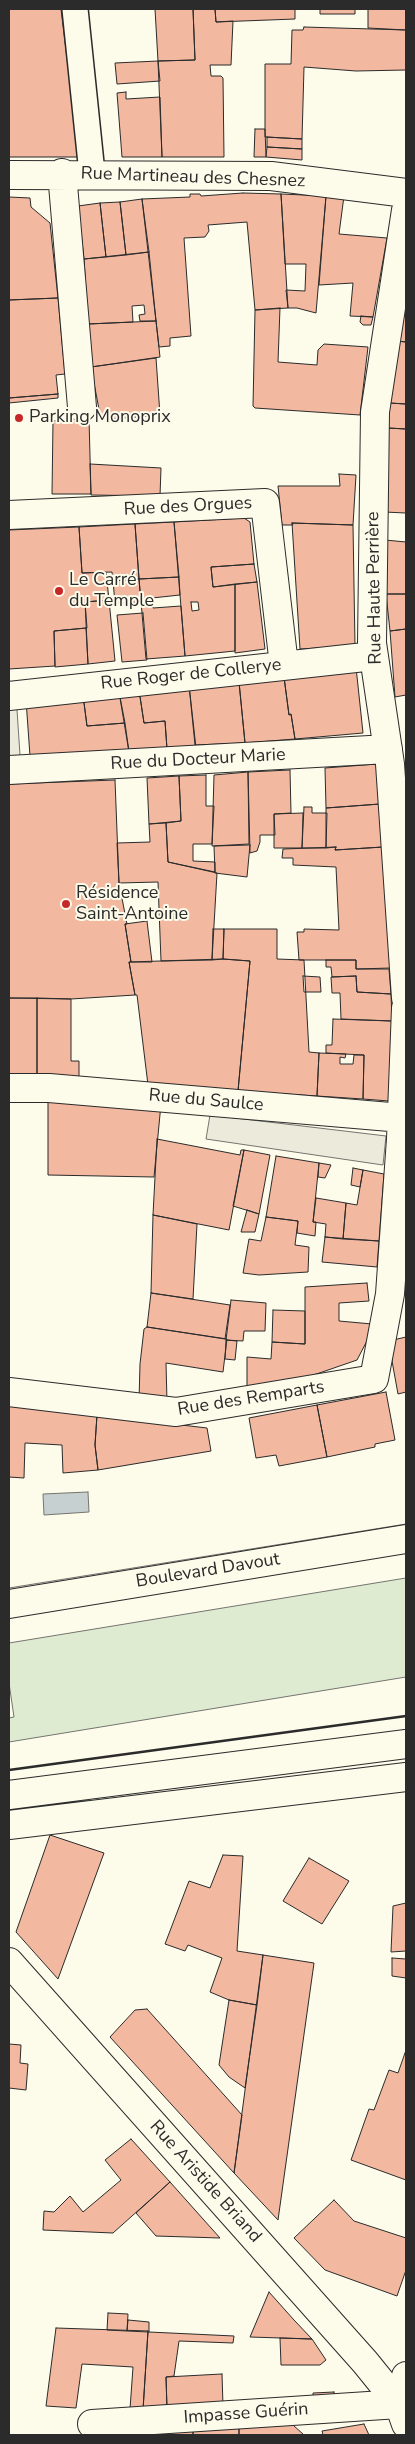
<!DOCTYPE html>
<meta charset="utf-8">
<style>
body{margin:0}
#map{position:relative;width:415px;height:2444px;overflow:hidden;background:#fdfbea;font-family:"Nunito Sans",sans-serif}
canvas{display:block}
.frame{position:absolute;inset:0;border:10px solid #2b2b2b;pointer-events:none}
</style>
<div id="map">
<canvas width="415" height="2444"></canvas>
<div class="frame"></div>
</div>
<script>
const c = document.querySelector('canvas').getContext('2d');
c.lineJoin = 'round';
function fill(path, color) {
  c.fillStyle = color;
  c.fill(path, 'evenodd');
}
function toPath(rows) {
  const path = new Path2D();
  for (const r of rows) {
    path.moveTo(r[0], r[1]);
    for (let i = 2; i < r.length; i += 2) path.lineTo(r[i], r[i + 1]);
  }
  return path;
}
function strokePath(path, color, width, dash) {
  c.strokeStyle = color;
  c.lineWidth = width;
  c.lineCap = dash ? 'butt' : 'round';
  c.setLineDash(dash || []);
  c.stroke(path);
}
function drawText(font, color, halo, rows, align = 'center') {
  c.font = font + ' "Nunito Sans",sans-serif';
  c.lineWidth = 4;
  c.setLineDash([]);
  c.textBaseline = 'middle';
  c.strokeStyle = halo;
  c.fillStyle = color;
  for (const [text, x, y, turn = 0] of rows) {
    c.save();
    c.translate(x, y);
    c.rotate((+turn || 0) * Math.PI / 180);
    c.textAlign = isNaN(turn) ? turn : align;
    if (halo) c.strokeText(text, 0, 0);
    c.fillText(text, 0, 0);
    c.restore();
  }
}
const green = toPath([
 [406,1578,406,1677,9,1742,9,1718,14,1717,9,1683,9,1643,406,1578]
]);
fill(green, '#deebd1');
strokePath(green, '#74746e', 1);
const parking = toPath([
 [16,695,21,770,9,770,9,696,16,695],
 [210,1115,386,1136,383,1165,206,1139,210,1115],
 [406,1524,406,1533,9,1600,9,1588,406,1524]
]);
fill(parking, '#eceadb');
strokePath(parking, '#74746e', 1);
const water = toPath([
 [88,1492,89,1512,44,1515,43,1494,88,1492]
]);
fill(water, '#c7d0d0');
strokePath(water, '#74746e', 1);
const building = toPath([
 [9,9,61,9,79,157,9,157,9,9],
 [155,9,193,9,195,60,158,61,155,9],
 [193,9,215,9,216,22,233,21,231,65,210,65,211,76,221,76,223,78,224,157,162,157,158,61,195,60,193,9],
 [215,9,295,9,295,19,216,22,215,9],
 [320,9,355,9,355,14,320,14,320,9],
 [368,9,406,9,406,30,368,28,368,9],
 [304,27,406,30,406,70,356,71,304,67,302,139,265,137,265,64,291,64,292,30,303,30,304,27],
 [158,61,160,81,117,84,115,63,158,61],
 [126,92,126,99,160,97,162,157,122,157,117,93,126,92],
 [255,129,265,129,266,157,254,157,255,129],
 [267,137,302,139,302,149,267,147,267,137],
 [267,147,302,149,302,160,266,157,267,147],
 [243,193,281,194,288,308,255,310,247,222,208,225,209,231,205,237,184,238,191,336,170,338,170,346,159,347,142,199,190,197,190,194,200,194,201,196,243,193],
 [281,194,326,196,316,313,297,308,288,308,286,290,305,291,306,264,285,264,281,194],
 [326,196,344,196,339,234,387,238,373,317,350,316,353,283,319,285,326,196],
 [9,197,30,198,31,207,50,223,58,298,9,300,9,197],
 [142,199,149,252,126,255,120,202,142,199],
 [120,202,126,255,106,257,100,203,120,202],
 [100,203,106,257,84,259,78,206,100,203],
 [149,252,156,321,140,321,139,315,145,314,144,305,132,306,133,322,88,324,84,259,149,252],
 [58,298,65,374,56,375,58,394,9,398,9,300,58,298],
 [280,308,278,362,317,365,318,350,324,344,368,347,360,415,255,408,253,406,255,310,280,308],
 [402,310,406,310,406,342,397,341,402,310],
 [361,316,373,317,371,325,363,325,360,322,361,316],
 [156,321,160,357,91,367,88,324,156,321],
 [397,341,406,342,406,404,389,403,397,341],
 [156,358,160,415,101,420,91,367,156,358],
 [58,394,58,398,9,403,9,398,58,394],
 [389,403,406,404,406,429,388,428,389,403],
 [89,418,91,494,52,494,53,421,89,418],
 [388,428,406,429,406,513,384,512,388,428],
 [90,464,161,468,160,496,91,495,90,464],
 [339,474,356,475,353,525,292,523,293,525,282,525,278,486,340,486,339,474],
 [244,518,250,522,254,564,211,567,213,587,235,584,235,651,185,656,174,522,244,518],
 [191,602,198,602,199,610,192,611,191,602],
 [174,522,179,577,139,579,135,524,174,522],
 [292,523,353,525,355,646,300,649,292,523],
 [135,524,139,579,113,581,112,572,82,573,79,527,135,524],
 [79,527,82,573,106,572,109,600,85,602,87,628,54,631,55,666,9,669,9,530,79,527],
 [385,540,406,542,406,594,386,594,385,540],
 [254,564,257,582,213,587,211,567,254,564],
 [179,577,180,595,152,598,153,608,181,606,185,656,146,659,139,579,179,577],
 [139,579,141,602,115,603,113,581,139,579],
 [257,582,265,649,235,653,235,584,257,582],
 [386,594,406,594,406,629,390,631,386,594],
 [109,600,115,661,88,664,85,602,109,600],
 [143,613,147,660,122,662,117,615,143,613],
 [86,628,88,664,55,667,54,631,86,628],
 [406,629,406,695,395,697,390,631,406,629],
 [356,667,363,733,295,739,291,714,289,715,284,677,356,667],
 [284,677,289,715,291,714,295,739,245,743,239,682,284,677],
 [239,682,245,743,195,745,189,685,239,682],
 [189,685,196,748,167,749,165,721,144,723,139,690,189,685],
 [139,690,144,723,165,721,167,749,129,752,119,692,139,690],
 [119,692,125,723,87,726,83,695,119,692],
 [83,695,87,726,125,723,129,752,30,756,26,700,83,695],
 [377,764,380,804,326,808,325,768,377,764],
 [290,770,291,813,274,814,275,835,260,835,260,842,257,851,250,853,248,772,290,770],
 [248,772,249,844,212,846,214,775,248,772],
 [206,775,206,806,214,806,212,844,193,844,193,861,215,862,215,872,168,862,166,823,181,821,179,776,206,775],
 [179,776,181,821,149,824,147,778,179,776],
 [115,780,119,883,127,924,125,924,131,962,129,962,135,995,71,999,9,998,9,784,115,780],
 [380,804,383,847,335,850,336,847,326,848,326,808,380,804],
 [304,807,312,807,312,813,327,813,326,848,302,848,304,807],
 [303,813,302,848,274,848,274,814,303,813],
 [166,823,168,862,217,873,212,960,161,961,158,882,119,883,117,843,150,842,149,824,166,823],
 [250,845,247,877,215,873,214,846,250,845],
 [336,847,335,850,383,847,391,968,356,969,356,960,299,960,297,932,304,932,304,929,339,930,336,867,293,865,293,858,282,858,283,849,336,847],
 [147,921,152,962,131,962,125,924,147,921],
 [213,929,224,929,223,959,212,960,213,929],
 [224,929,277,929,277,959,304,960,309,1052,319,1053,317,1096,238,1091,250,961,223,959,224,929],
 [223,959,250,961,238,1091,148,1085,137,995,135,995,129,962,223,959],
 [326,960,356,960,356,969,389,969,391,994,357,992,356,976,332,977,331,967,326,967,326,960],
 [303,976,320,977,321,992,304,992,303,976],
 [356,976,357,992,391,994,392,1021,341,1019,340,993,332,993,331,977,356,976],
 [9,998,37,998,37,1080,9,1080,9,998],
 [37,998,71,999,71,1061,79,1061,79,1081,37,1080,37,998],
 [333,1019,392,1021,389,1101,363,1099,364,1055,326,1053,326,1045,332,1045,333,1019],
 [319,1053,346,1054,345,1058,340,1057,340,1064,353,1064,354,1055,364,1055,363,1099,317,1096,319,1053],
 [48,1095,161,1104,154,1177,48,1175,48,1095],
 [157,1139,240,1155,241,1150,244,1150,229,1230,153,1215,157,1139],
 [244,1150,270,1155,259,1214,233,1206,244,1150],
 [276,1156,319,1163,313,1222,316,1222,315,1236,297,1233,298,1221,266,1217,276,1156],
 [319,1163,331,1165,325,1178,318,1177,319,1163],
 [353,1168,363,1170,360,1187,351,1185,353,1168],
 [363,1170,384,1174,379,1241,343,1239,346,1203,357,1205,363,1170],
 [316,1198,346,1203,343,1239,325,1237,326,1224,313,1222,316,1198],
 [247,1210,259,1214,255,1232,241,1232,247,1210],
 [153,1215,197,1224,193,1299,151,1293,153,1215],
 [266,1217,298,1221,295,1245,309,1247,308,1272,259,1275,243,1273,249,1239,261,1241,266,1217],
 [325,1237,379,1241,377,1267,322,1262,325,1237],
 [367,1283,369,1301,339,1303,339,1321,372,1324,369,1337,357,1360,302,1379,247,1389,247,1357,271,1359,272,1342,305,1344,305,1287,367,1283],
 [151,1293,230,1305,225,1339,147,1327,151,1293],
 [231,1300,266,1303,265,1331,244,1331,243,1341,226,1340,231,1300],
 [273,1310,305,1311,305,1344,272,1342,273,1310],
 [147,1327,227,1339,223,1372,166,1363,167,1402,139,1401,140,1364,144,1329,147,1327],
 [406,1337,406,1392,398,1394,392,1361,393,1340,406,1337],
 [226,1340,237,1341,235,1360,225,1359,226,1340],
 [386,1392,395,1440,375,1444,375,1447,327,1457,317,1405,386,1392],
 [9,1405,97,1415,95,1445,98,1470,63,1473,62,1445,25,1443,24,1478,9,1477,9,1405],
 [317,1405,327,1457,279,1466,276,1455,256,1458,249,1418,317,1405],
 [97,1415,207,1428,211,1451,98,1470,95,1445,97,1415],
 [50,1835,104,1853,58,1979,16,1932,50,1835],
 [223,1855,243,1856,237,1951,263,1955,257,2005,229,2000,210,1992,222,1958,188,1945,185,1951,165,1944,189,1881,210,1888,223,1855],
 [309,1858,349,1881,322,1924,283,1901,309,1858],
 [406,1903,406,1951,391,1952,393,1906,406,1903],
 [263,1955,314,1963,278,2220,234,2173,263,1955],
 [392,1958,406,1959,406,1978,392,1976,392,1958],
 [229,2000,257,2005,245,2088,229,2077,219,2065,229,2000],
 [147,2009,242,2115,234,2173,110,2037,135,2010,147,2009],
 [9,2044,21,2045,20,2063,28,2064,26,2090,9,2088,9,2044],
 [406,2050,406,2180,351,2160,369,2109,374,2110,389,2070,398,2073,406,2050],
 [131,2139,170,2182,113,2233,43,2230,44,2211,54,2212,70,2196,83,2212,121,2180,105,2160,131,2139],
 [170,2182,220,2238,156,2236,136,2213,170,2182],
 [334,2200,354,2221,406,2238,406,2270,397,2296,325,2270,294,2238,334,2200],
 [269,2292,294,2320,312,2339,250,2337,269,2292],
 [108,2313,128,2314,127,2331,107,2330,108,2313],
 [128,2320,149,2322,149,2332,127,2331,128,2320],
 [56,2328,148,2331,143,2410,130,2409,133,2367,82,2364,76,2408,46,2406,56,2328],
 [148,2331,149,2332,234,2336,233,2343,179,2341,174,2376,166,2377,167,2409,143,2410,148,2331],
 [280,2338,312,2339,326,2360,320,2365,281,2365,280,2338],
 [222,2374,223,2406,167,2409,166,2377,222,2374],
 [334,2392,334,2401,313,2396,313,2393,334,2392],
 [364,2424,369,2435,323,2435,322,2431,364,2424],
 [293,2425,304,2435,239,2435,239,2427,293,2425],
 [239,2427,239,2435,193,2435,193,2430,239,2427],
 [193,2430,193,2435,128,2435,193,2430]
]);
fill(building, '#f2b8a0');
strokePath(building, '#2b2b2b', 1);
const pedestrian = toPath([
 [75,9,92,173]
]);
const minor = toPath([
 [62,173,82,407],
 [9,175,271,176,406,193],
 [406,210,375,412,372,643,390,764,406,998],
 [9,515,265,503,284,665],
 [9,696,374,656],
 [9,770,388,749],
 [9,1088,49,1088,402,1118],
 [9,1392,176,1412,374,1379,390,1294,401,1139,406,1008],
 [9,1604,406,1539],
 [92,2424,399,2404]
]);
const secondary = toPath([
 [9,1795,406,1744],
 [9,1825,406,1777],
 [9,1962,365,2362,399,2404]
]);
const primary = toPath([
 [406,2376,399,2404,406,2424]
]);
strokePath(pedestrian, '#2b2b2b', 28);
strokePath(minor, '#2b2b2b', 30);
strokePath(secondary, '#2b2b2b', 30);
strokePath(primary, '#2b2b2b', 30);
strokePath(pedestrian, '#fdfbea', 25);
strokePath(minor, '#fdfbea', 28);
strokePath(secondary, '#fdfbea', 28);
strokePath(primary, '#fdfbea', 28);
strokePath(toPath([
 [9,1770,406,1716]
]), '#2b2b2b', 2.5);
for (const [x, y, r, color] of [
 [19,418,5,"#c62828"],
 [59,591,5,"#c62828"],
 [66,904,5,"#c62828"]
]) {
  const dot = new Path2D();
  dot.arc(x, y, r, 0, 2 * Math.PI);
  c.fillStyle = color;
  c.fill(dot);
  strokePath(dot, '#fdfbea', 2);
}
drawText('18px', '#2b2b2b', '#fdfbea', [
 ["Rue Martineau des Chesnez",193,178,2],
 ["Rue des Orgues",188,507,-3],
 ["Rue Haute Perrière",375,588,-91],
 ["Rue Roger de Collerye",191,675,-6],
 ["Rue du Docteur Marie",198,760,-3],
 ["Rue du Saulce",206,1101,5],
 ["Rue des Remparts",251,1399,-9],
 ["Boulevard Davout",208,1571,-9],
 ["Rue Aristide Briand",205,2182,48],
 ["Impasse Guérin",246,2414,-4]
]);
drawText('18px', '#2b2b2b', '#fdfbea', [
 ["Parking Monoprix",29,418],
 ["Le Carré",69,581],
 ["du Temple",69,602],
 ["Résidence",76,894],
 ["Saint-Antoine",76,915]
], 'left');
</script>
